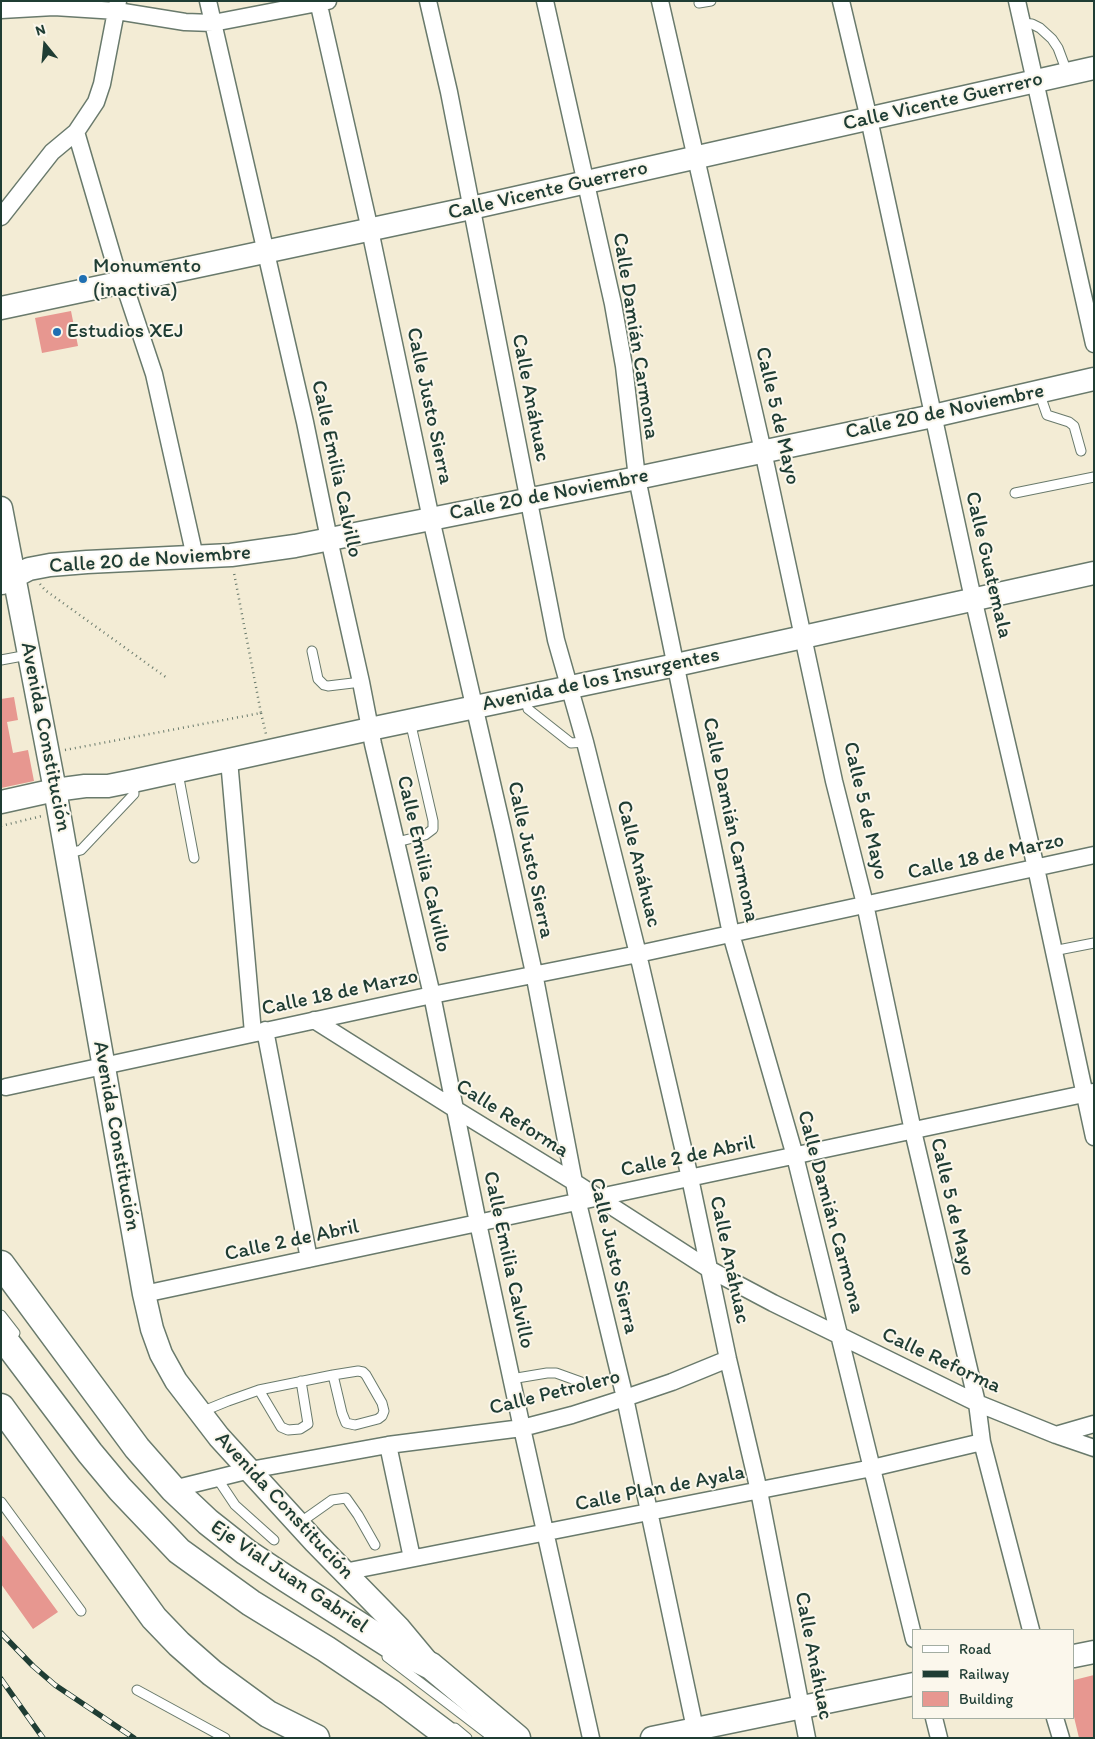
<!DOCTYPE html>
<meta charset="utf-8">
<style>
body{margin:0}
#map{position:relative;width:1095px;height:1739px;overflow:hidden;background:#f3ecd5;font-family:Itim,sans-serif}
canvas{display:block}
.frame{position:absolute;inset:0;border:2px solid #1f3d34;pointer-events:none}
.legend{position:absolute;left:912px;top:1629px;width:162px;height:90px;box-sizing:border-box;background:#fbf7ec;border:1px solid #a3ada2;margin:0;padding:6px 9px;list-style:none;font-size:15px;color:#1f3d34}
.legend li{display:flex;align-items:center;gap:10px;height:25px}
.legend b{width:25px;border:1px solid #a3ada2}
.north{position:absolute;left:20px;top:20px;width:50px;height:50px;-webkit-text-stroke:4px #fbf7ec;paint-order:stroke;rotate:343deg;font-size:14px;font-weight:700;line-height:20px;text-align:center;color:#1f3d34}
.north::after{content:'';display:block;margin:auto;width:18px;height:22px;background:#1f3d34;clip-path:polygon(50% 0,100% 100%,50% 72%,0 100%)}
</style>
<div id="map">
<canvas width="1095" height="1739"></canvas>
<div class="frame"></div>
<ul class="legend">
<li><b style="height:6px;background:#fff"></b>Road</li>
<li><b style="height:6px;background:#1f3d34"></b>Railway</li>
<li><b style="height:14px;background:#e79790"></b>Building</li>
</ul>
<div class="north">N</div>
</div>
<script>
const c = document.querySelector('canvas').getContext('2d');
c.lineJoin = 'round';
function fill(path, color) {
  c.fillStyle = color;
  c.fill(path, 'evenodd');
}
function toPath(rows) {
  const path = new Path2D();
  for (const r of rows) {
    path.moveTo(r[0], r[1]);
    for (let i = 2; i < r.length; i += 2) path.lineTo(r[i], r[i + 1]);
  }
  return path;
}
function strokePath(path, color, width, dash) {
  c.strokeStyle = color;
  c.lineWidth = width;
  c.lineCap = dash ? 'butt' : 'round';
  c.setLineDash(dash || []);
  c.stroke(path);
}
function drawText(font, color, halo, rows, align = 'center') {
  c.font = font + ' Itim,sans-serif';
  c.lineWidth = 4;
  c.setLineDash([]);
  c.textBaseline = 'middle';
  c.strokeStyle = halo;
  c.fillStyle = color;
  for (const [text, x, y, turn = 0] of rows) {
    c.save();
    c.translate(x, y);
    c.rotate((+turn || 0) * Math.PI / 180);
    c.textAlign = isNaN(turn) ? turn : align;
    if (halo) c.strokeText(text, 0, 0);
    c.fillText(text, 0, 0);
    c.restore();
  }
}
fill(toPath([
 [71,311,78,346,42,353,35,318],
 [14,697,18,720,7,722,13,753,28,750,34,781,1,788,1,699],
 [1,1534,58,1612,33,1629,1,1584],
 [1094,1675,1094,1738,1079,1738,1074,1717,1074,1680]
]), '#e79790');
const lane = toPath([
 [699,3,711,1],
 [1022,23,1032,24,1040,28,1052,39,1058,48,1067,72],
 [1039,392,1047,415,1069,422,1074,426,1081,451],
 [1015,493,1094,477],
 [312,651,318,679,324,685,328,686,361,682],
 [1,660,28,655],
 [525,696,528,709,571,743,585,742],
 [178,773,194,858],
 [397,842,425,835,433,829,433,821,410,721],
 [66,854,81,850,134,794,133,781],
 [1053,951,1094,943],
 [1,1315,15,1333],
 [511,1379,547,1373,556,1373,581,1382],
 [259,1390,281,1427,288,1430,300,1429,308,1424,301,1381],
 [201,1412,228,1401,259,1390,333,1375,358,1371,363,1372,366,1375,382,1403,384,1411,382,1416,378,1419,355,1425,346,1423,342,1413,333,1375],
 [217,1478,235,1505,274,1540],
 [1,1502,81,1611],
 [298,1524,332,1500,346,1498,358,1515,375,1545],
 [387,1657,493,1738],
 [137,1690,225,1738],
 [455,1728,467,1738]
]);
const street = toPath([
 [208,1,305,422,329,539,361,682,373,744,432,995,478,1223,522,1428,591,1738],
 [318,1,370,230,431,519,503,831,534,973,578,1203,625,1398,697,1738],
 [428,1,449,92,556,640,585,742,638,954,690,1178,728,1359,759,1491,807,1738],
 [545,1,613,304,624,366,637,478,731,934,795,1156,914,1639],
 [660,1,763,451,834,781,865,904,913,1131,977,1403,982,1442,1031,1630],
 [841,1,869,119,970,585,1036,868,1094,1137],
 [1017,1,1094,344],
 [1,10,54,7,117,11,185,22,213,23,328,1],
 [76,132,116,268,128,296,154,374,195,557],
 [1,217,52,152,76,132,96,102,102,84,118,1],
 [229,760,253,1033],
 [314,1020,455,1109,574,1182,709,1269,773,1303,977,1403,1056,1435,1094,1448],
 [265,1030,309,1259],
 [6,1087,432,995,638,954,1094,855],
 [144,1294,1093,1092],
 [1056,1435,1094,1424],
 [388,1445,412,1558],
 [173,1489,250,1470,388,1445,522,1428,572,1415,625,1398,672,1382,728,1359],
 [344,1572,872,1468,982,1442],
 [934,1718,939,1738],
 [1055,1718,1061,1738]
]);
const secondary = toPath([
 [1,308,471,208,1094,68],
 [1,508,55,790,144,1294,152,1329,161,1354,176,1381,219,1437,315,1542,399,1628,429,1664],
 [2,583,29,569,50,565,87,562,231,555,295,546,637,478,933,416,1094,379],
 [1,802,55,790,85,786,108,786,133,781,370,729,676,665,1094,573],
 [1074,1656,1094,1652],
 [652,1738,914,1684]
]);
const primary = toPath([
 [1,1264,137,1448,173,1489,208,1522,246,1552,285,1578,395,1648,431,1666,517,1738],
 [1,1335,90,1453,120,1489,179,1551,251,1603,326,1649,390,1692,451,1738],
 [1,1407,154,1618,179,1644,212,1673,268,1714,316,1738]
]);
strokePath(lane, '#697a6c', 11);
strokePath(street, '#697a6c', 19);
strokePath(secondary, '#697a6c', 25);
strokePath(primary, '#697a6c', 29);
strokePath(toPath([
 [40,584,45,590,167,678],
 [261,713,266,734],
 [65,750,261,713,234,573],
 [1,826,42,816]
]), '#697a6c', 2.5, [1, 4]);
strokePath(lane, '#fff', 9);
strokePath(street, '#fff', 16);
strokePath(secondary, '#fff', 22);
strokePath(primary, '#fff', 26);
const rail = toPath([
 [1,1633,33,1666,55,1685,134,1738],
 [1,1679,43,1738]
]);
strokePath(rail, '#1f3d34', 5.5);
strokePath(rail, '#fbf7ec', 4, [11]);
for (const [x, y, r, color] of [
 [83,279,5,"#1f6fb2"],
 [57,332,5,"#1f6fb2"]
]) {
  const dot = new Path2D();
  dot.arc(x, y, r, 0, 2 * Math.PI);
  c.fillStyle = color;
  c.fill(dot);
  strokePath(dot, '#fbf7ec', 2);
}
drawText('21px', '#1f3d34', '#fbf7ec', [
 ["Calle Vicente Guerrero",943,102,-13],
 ["Calle Vicente Guerrero",548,191,-13],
 ["Calle Damián Carmona",635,336,81],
 ["Calle Anáhuac",530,398,79],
 ["Calle Justo Sierra",429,406,78],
 ["Calle 20 de Noviembre",945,412,-12],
 ["Calle 5 de Mayo",777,416,77],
 ["Calle Emilia Calvillo",336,469,78],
 ["Calle 20 de Noviembre",549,495,-11],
 ["Calle 20 de Noviembre",150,560,-4],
 ["Calle Guatemala",988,565,77],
 ["Avenida de los Insurgentes",601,680,-12],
 ["Avenida Constitución",45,737,79],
 ["Calle 5 de Mayo",865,811,77],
 ["Calle Damián Carmona",730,820,78],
 ["Calle 18 de Marzo",986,857,-12],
 ["Calle Justo Sierra",530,860,78],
 ["Calle Emilia Calvillo",423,864,77],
 ["Calle Anáhuac",638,864,76],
 ["Calle 18 de Marzo",340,993,-12],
 ["Calle Reforma",512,1119,32],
 ["Avenida Constitución",116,1136,80],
 ["Calle 2 de Abril",688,1157,-12],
 ["Calle 5 de Mayo",952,1207,77],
 ["Calle Damián Carmona",830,1212,75],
 ["Calle 2 de Abril",292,1241,-12],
 ["Calle Justo Sierra",613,1256,77],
 ["Calle Emilia Calvillo",508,1260,78],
 ["Calle Anáhuac",729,1260,78],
 ["Calle Reforma",941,1361,25],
 ["Calle Petrolero",555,1393,-14],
 ["Calle Plan de Ayala",660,1489,-11],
 ["Avenida Constitución",284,1506,47],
 ["Eje Vial Juan Gabriel",289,1577,34],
 ["Calle Anáhuac",813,1656,79]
]);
drawText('21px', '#1f3d34', '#fbf7ec', [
 ["Monumento",93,267],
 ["(inactiva)",93,291],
 ["Estudios XEJ",67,332]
], 'left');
</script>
